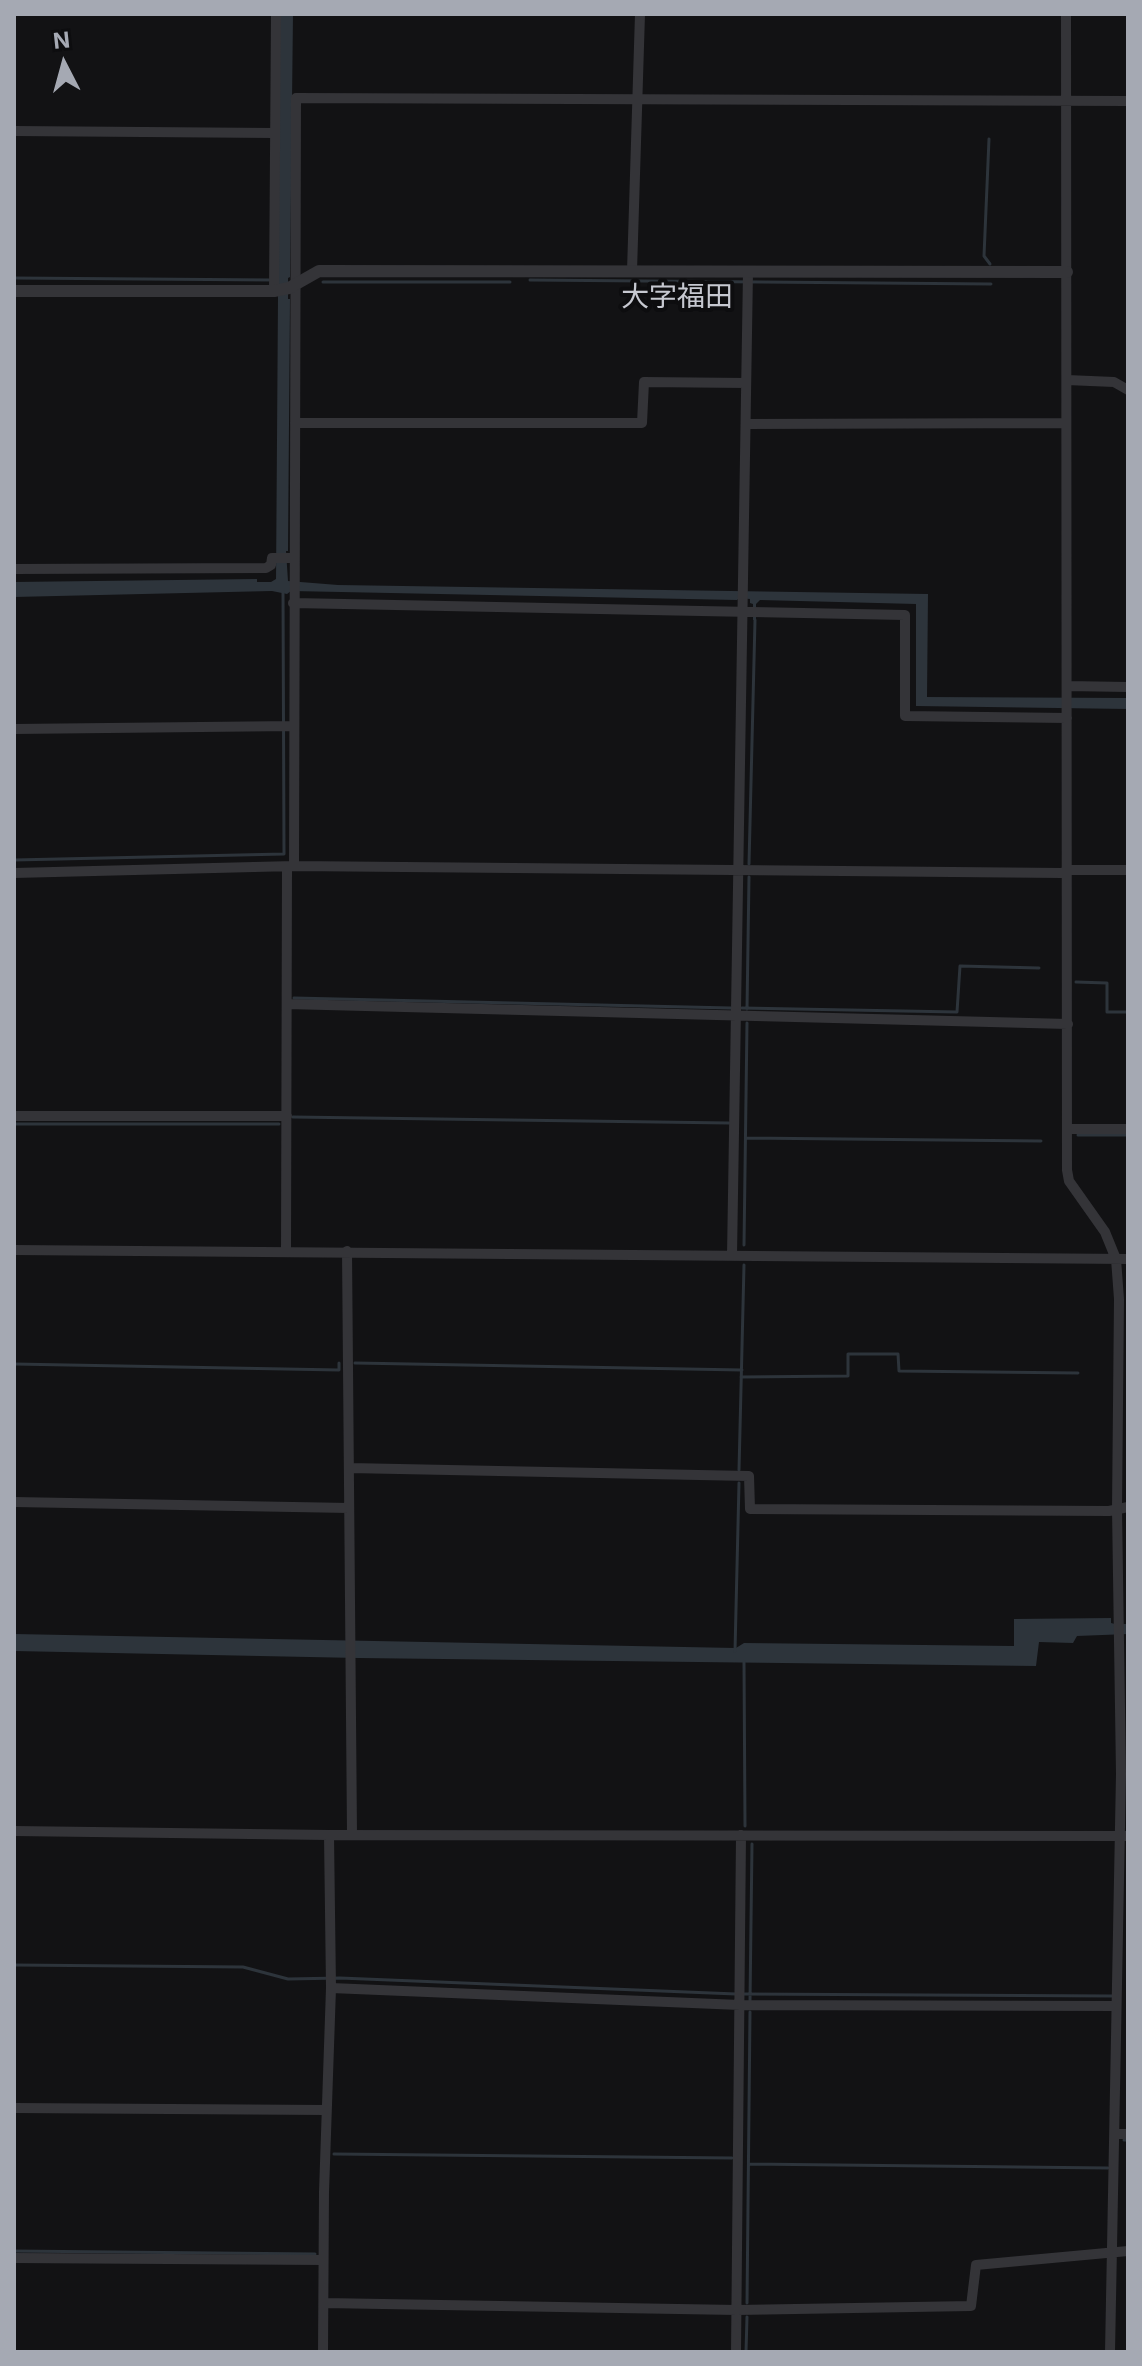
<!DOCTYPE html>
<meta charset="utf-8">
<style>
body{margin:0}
#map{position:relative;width:1142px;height:2366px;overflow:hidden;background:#121214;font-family:Inter,sans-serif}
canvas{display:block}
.frame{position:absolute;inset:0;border:16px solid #a5a9b3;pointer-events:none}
.north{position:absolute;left:24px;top:24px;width:80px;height:80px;-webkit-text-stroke:6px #0d0d0f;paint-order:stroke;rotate:354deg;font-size:22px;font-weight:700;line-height:32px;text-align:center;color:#a5a9b3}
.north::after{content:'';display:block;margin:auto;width:28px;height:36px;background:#a5a9b3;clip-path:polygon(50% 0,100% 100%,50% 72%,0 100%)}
</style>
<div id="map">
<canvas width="1142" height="2366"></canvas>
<div class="frame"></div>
<div class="north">N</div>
</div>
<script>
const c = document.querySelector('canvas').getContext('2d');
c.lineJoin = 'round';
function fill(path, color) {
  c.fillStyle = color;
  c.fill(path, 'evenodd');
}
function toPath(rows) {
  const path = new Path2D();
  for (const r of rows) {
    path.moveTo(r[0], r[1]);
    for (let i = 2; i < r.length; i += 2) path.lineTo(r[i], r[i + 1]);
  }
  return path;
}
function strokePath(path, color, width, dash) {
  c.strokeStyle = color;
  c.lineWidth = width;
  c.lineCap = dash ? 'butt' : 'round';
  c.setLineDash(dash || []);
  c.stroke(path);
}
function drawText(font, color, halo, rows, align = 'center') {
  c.font = font + ' Inter,"Noto Sans JP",sans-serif';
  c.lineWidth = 8;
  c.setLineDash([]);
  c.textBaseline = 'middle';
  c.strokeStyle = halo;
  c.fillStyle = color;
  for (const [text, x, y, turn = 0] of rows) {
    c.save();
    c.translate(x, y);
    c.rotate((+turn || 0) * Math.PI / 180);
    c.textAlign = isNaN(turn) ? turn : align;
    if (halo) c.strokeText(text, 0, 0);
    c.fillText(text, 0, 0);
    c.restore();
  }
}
fill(toPath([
 [280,14,293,14,290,277,288,278,288,299,290,299,288,551,286,551,288,581,338,585,928,594,927,697,1128,698,1128,709,916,706,916,604,760,600,756,604,756,620,753,620,753,604,750,603,750,599,739,598,737,600,291,591,287,594,272,591,14,597,14,582,257,579,257,582,271,582,276,579],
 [1111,1618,1111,1623,1115,1624,1128,1624,1128,1618,1128,1634,1077,1636,1073,1643,1039,1642,1036,1666,358,1658,14,1651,14,1634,736,1648,744,1643,1014,1646,1014,1619]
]), '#2d343b');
strokePath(toPath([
 [989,139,984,256,990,264],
 [14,278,272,280],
 [530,280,991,284],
 [323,282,510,282],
 [14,860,284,854,283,592],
 [749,864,755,620],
 [1076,982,1107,983,1107,1012,1128,1012],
 [294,998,731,1008],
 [742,1008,957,1012,960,966,1039,968],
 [747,1009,749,877],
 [293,1117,729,1123],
 [14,1124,279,1124],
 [1078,1135,1128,1135],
 [746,1138,1041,1141],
 [744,1245,747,1023],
 [355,1363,742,1370],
 [14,1364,339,1370,339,1363],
 [741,1377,848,1376,848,1354,898,1354,899,1371,1078,1373],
 [739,1470,744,1265],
 [735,1651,739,1483],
 [744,1662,745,1826],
 [14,1965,243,1967,288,1979,340,1978,736,1994],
 [744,1994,1112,1996],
 [750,2001,752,1844],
 [1124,2140,1128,2140],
 [334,2154,732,2158],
 [749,2164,1108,2168],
 [14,2251,315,2254],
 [747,2303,750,2012],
 [746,2352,747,2317]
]), '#2d343b', 3);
strokePath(toPath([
 [1066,14,1067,1170,1069,1181,1105,1232,1116,1259,1119,1299,1117,1509,1121,1774,1110,2352],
 [14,131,274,133],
 [632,271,640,14],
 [274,291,276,14],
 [1067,380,1114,382,1128,390],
 [295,423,642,423,644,382,746,383],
 [746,424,1066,423],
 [14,569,266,568,271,565,272,558,293,558],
 [293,603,905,615,905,716,1067,718],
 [1067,686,1128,687],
 [14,729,294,726],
 [294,866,296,98,1128,101],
 [14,873,294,866,1062,873,1068,870,1128,870],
 [287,1004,1068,1024],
 [14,1116,287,1116],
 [1067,1129,1128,1129],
 [14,1250,1128,1259],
 [286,1251,287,867],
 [347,1251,352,1834],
 [732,1255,748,272],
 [349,1468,749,1476,750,1509,1109,1511,1128,1507],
 [14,1502,349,1508],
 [14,1831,329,1835,1128,1836],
 [331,1988,740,2005,1116,2006],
 [14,2108,326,2110],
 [1116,2134,1128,2134],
 [14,2258,323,2260],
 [324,2303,737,2310,971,2306,976,2265,1128,2251],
 [323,2352,324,2192,331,1988,329,1835],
 [736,2352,741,1835]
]), '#343438', 10);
strokePath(toPath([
 [14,291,274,291,289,288,319,271,1067,272]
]), '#343438', 12);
drawText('28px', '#c6c8d0', '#0d0d0f', [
 ["大字福田",677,298]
]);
</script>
